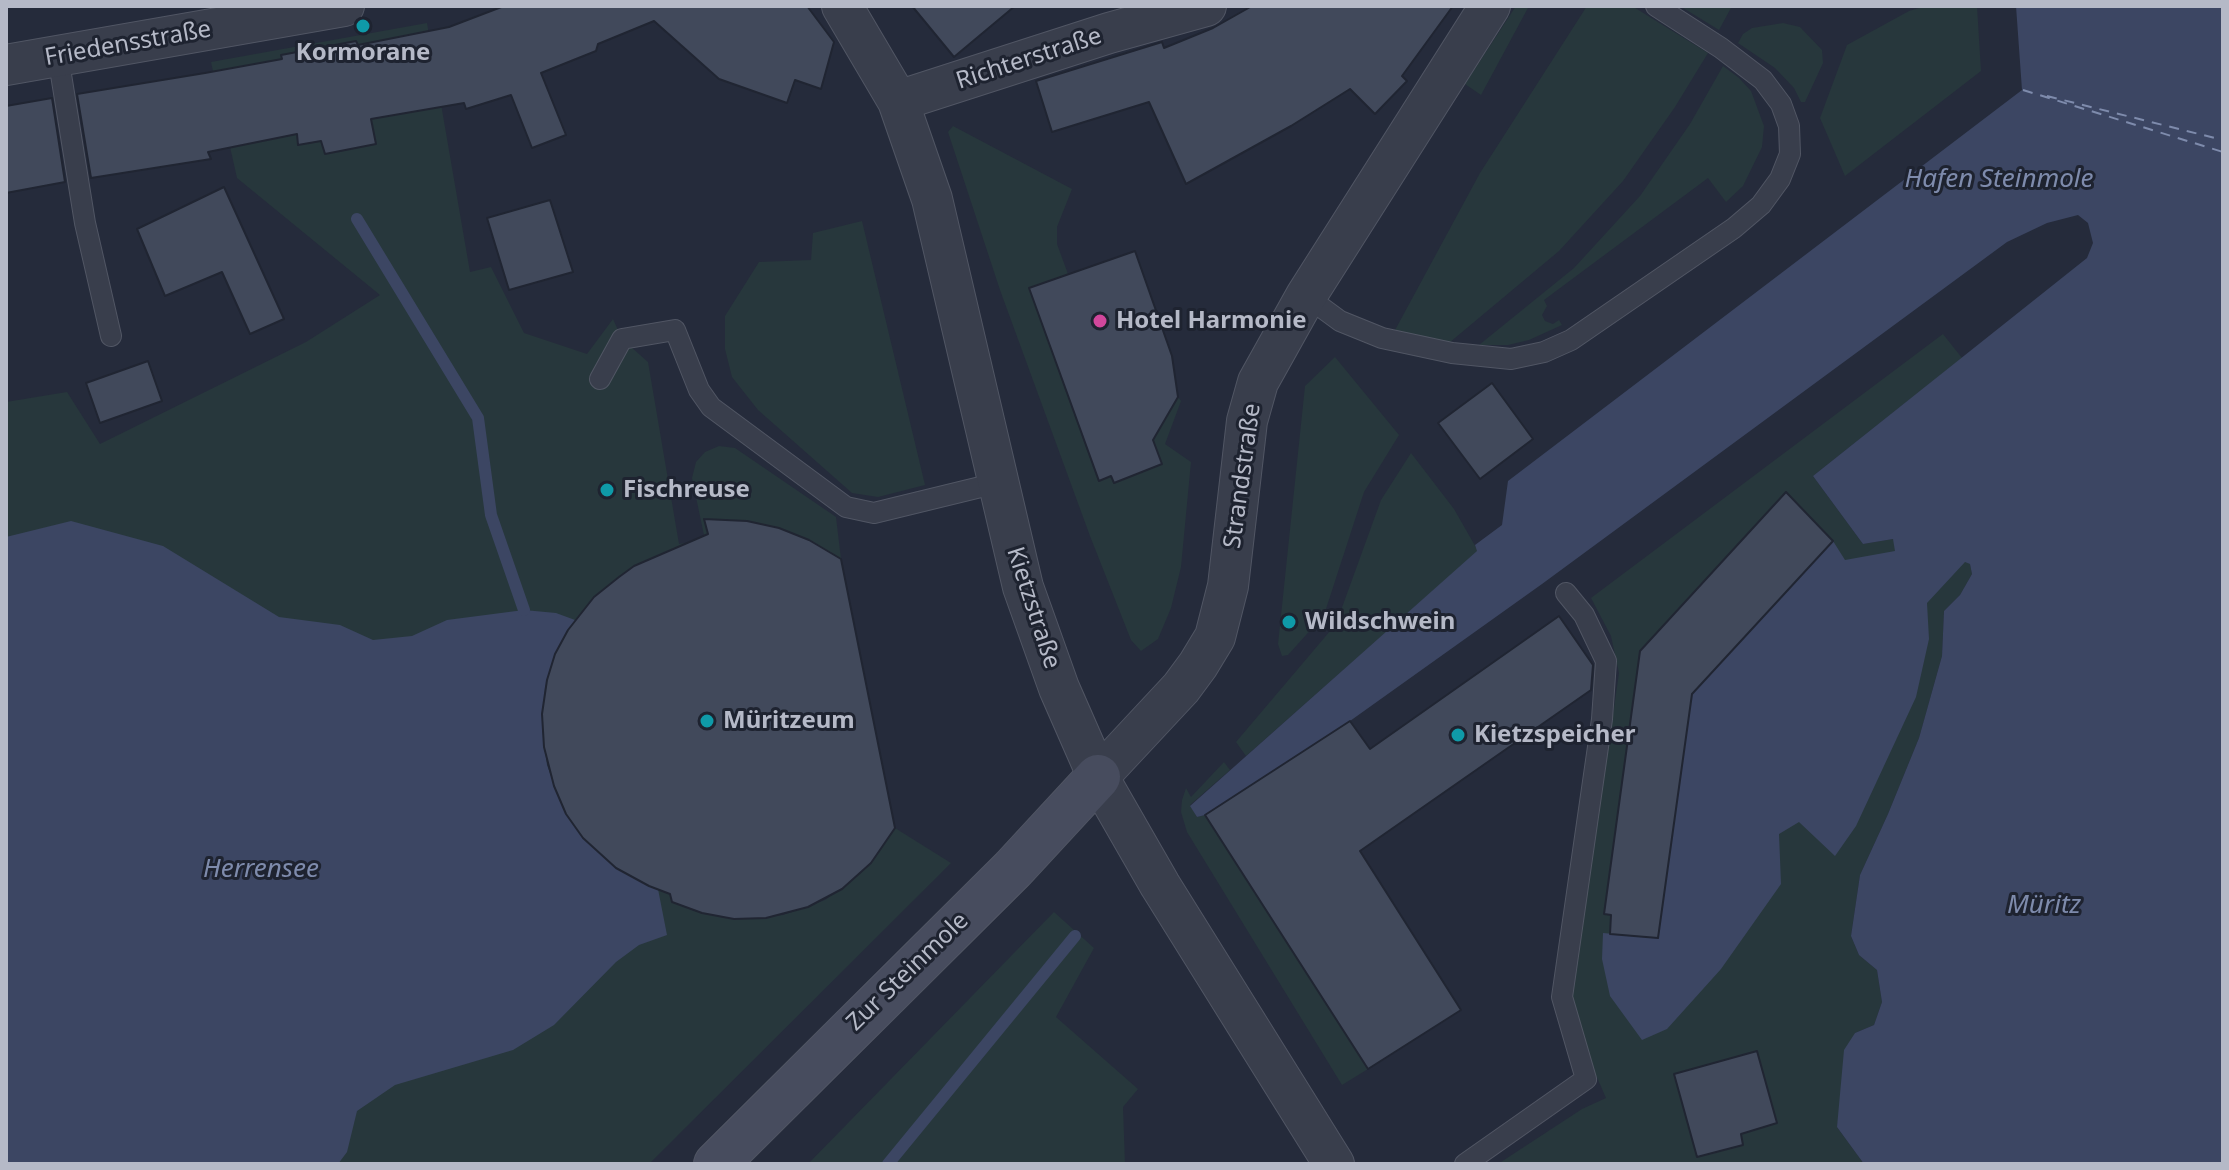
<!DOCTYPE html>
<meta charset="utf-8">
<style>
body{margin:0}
#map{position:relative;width:2229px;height:1170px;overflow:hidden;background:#252b3b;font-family:"Noto Sans",sans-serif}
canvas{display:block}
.frame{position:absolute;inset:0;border:8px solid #b5b9c7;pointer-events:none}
</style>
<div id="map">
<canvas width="2229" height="1170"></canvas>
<div class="frame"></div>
</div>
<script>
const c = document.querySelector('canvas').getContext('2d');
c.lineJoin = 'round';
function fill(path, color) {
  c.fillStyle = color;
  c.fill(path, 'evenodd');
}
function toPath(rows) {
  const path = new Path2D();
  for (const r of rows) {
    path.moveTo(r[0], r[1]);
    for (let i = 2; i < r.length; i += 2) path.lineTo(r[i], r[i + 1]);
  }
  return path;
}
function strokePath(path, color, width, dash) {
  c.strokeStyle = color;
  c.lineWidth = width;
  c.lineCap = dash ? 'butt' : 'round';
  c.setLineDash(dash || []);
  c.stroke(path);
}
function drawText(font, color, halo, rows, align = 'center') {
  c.font = font + ' "Noto Sans",sans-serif';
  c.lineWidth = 6;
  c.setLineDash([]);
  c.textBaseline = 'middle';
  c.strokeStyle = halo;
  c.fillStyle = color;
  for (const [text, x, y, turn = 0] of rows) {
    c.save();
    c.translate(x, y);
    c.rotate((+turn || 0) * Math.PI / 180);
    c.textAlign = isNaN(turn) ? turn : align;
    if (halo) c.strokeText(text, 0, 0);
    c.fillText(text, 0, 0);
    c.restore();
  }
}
fill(toPath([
 [1516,6,1529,6,1481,95,1465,84],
 [1587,6,1632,6,1708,53,1675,107,1623,181,1559,251,1449,343,1394,332,1480,173],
 [1680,6,1732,6,1719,30],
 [1926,6,1977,6,1981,71,1845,176,1820,118,1847,45,1909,11],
 [427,23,470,272,491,267,524,333,587,354,613,319,622,339,648,362,679,544,705,540,692,478,696,462,705,452,719,446,735,448,836,517,841,559,809,540,779,528,747,521,705,520,734,669,634,566,589,603,568,630,555,654,547,680,542,714,547,765,560,801,571,821,604,858,631,877,670,894,672,902,689,906,689,909,702,913,734,919,783,915,825,900,855,878,871,863,895,828,951,863,649,1164,6,1164,6,402,67,392,100,444,306,342,380,295,237,178,211,62],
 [1783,23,1800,27,1822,50,1823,63,1805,102,1801,102,1794,88,1775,68,1738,43,1743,34,1752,28],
 [1723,66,1739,78,1751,91,1764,126,1762,147,1743,186,1726,202,1708,178,1544,300,1547,306,1542,315,1545,321,1553,324,1559,320,1562,325,1529,340,1508,345,1479,345,1574,268,1640,196,1690,124],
 [953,126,1072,189,1057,227,1057,244,1068,274,1029,288,1098,481,1111,476,1114,483,1162,464,1153,440,1178,397,1181,401,1165,444,1191,462,1181,567,1171,608,1158,639,1141,651,1131,640,1090,536,1000,290,948,132],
 [862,221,925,485,878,497,852,493,758,410,732,377,725,349,725,316,759,262,811,260,813,233],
 [1943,334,1962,358,1813,476,1863,544,1893,539,1965,561,1970,564,1972,574,1960,595,1944,611,1942,656,1919,738,1888,814,1860,875,1851,936,1859,955,1877,970,1882,1002,1874,1025,1855,1033,1837,1127,1864,1164,1498,1164,1582,1109,1606,1098,1592,1066,1572,998,1619,673,1611,636,1591,598],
 [1335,357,1399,435,1364,492,1324,615,1288,655,1282,656,1278,644,1305,386],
 [1411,453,1454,509,1478,551,1246,756,1236,742,1336,624,1381,500],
 [1224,762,1230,770,1190,805,1197,817,1205,815,1368,1069,1342,1085,1187,832,1181,812,1182,800,1186,788,1191,797],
 [1054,912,1094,948,1056,1017,1138,1089,1123,1107,1125,1164,808,1164]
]), '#27373c');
fill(toPath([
 [2016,6,2223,6,2223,1164,1864,1164,1837,1127,1844,1050,1855,1033,1874,1025,1882,1002,1877,970,1859,955,1851,936,1860,875,1888,814,1919,738,1942,656,1944,611,1960,595,1972,574,1970,564,1965,562,1927,603,1929,639,1916,697,1856,826,1835,856,1799,822,1779,834,1781,884,1721,969,1667,1029,1642,1040,1610,996,1602,959,1603,933,1658,938,1692,694,1833,541,1845,560,1895,551,1893,539,1863,544,1813,476,2087,258,2093,243,2088,223,2078,215,2047,223,2007,242,1542,584,1350,721,1205,815,1197,817,1190,806,1477,551,1475,545,1502,525,1508,481,2022,90],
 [71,521,163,546,279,617,340,625,373,640,412,636,447,620,524,610,556,613,575,620,556,654,545,688,542,728,547,765,560,801,583,838,616,868,658,889,667,935,639,945,616,962,554,1025,513,1050,395,1085,357,1111,347,1152,338,1164,6,1164,6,537]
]), '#3c4663');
strokePath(toPath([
 [357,219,478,418,491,515,524,610],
 [888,1164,1075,936]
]), '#3c4663', 12);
strokePath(toPath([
 [2023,90,2223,152],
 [2047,96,2223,140]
]), '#7e8bac', 2, [10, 8]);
const building = toPath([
 [504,6,807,6,834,42,821,89,795,80,787,103,719,79,654,21,598,44,596,51,541,73,566,135,532,148,511,95,466,109,464,103,371,119,376,144,325,154,321,141,298,145,297,134,208,152,211,159,91,178,77,94,205,73,282,59,281,55,356,41,358,45,449,27,504,6],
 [912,6,1015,6,954,57,912,6],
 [1252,6,1453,6,1402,76,1407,81,1375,114,1350,89,1291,126,1186,184,1149,102,1052,132,1036,81,1162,42,1164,48,1213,28,1252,6],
 [52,98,65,182,6,193,6,106,52,98],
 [224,187,284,319,250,334,222,272,165,296,137,229,224,187],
 [550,200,573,272,509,290,487,218,550,200],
 [1135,251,1172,356,1178,397,1153,440,1162,464,1114,483,1111,476,1099,481,1029,288,1135,251],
 [148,361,162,401,100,423,86,383,148,361],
 [1492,383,1533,439,1480,479,1438,423,1492,383],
 [1786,492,1833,541,1692,694,1658,938,1610,934,1611,915,1604,914,1640,651,1786,492],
 [704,519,747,521,779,528,809,540,841,559,895,828,871,863,842,889,808,907,766,918,734,919,702,913,672,902,670,894,649,886,616,868,583,838,566,814,554,786,544,747,542,714,547,680,555,654,568,630,594,597,619,577,634,566,708,534,704,519],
 [1559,616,1593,665,1591,690,1360,851,1461,1010,1368,1069,1205,815,1350,721,1370,749,1559,616],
 [1757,1051,1777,1123,1741,1134,1743,1145,1697,1157,1674,1074,1757,1051]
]);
fill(building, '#41495b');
strokePath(building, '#202532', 2);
const lane = toPath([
 [58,56,85,223,111,336],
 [1306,296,1340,321,1382,338,1452,353,1511,359,1544,352,1571,340,1734,228,1761,205,1780,179,1790,154,1789,126,1781,104,1763,80,1721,48,1656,6],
 [600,379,622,339,675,330,699,390,711,407,846,507,874,513,997,483],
 [1465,1164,1586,1079,1562,997,1602,719,1606,661,1584,615,1566,593]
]);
const street = toPath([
 [842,6,898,101,932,199,1023,587,1059,688,1098,777,1160,885,1334,1164],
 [6,65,344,6],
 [898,101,1109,33,1206,6],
 [1098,777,1181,688,1198,665,1215,637,1228,586,1247,421,1258,382,1306,296,1490,6]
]);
const secondary = toPath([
 [716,1164,1013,869,1098,777]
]);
strokePath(lane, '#515664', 22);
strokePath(street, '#515664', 42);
strokePath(secondary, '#515664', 46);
strokePath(lane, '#393e4c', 20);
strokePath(street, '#393e4c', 40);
strokePath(secondary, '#474c5e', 44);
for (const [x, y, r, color] of [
 [363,26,8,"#0f9aa8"],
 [1100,321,8,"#d1479c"],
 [607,490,8,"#0f9aa8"],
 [1289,622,8,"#0f9aa8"],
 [707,721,8,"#0f9aa8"],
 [1458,735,8,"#0f9aa8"]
]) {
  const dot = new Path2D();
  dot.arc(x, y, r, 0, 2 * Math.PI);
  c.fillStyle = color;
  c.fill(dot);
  strokePath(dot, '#1e2330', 3);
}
drawText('24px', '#b5b9c7', '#1e2330', [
 ["Friedensstraße",128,44,-10],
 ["Richterstraße",1029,59,-18],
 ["Strandstraße",1243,476,-82],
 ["Kietzstraße",1033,608,72],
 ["Zur Steinmole",908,972,-44]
]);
drawText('bold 24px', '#b5b9c7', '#1e2330', [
 ["Kormorane",363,53,"center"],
 ["Hotel Harmonie",1116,321],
 ["Fischreuse",623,490],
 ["Wildschwein",1305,622],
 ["Müritzeum",723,721],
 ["Kietzspeicher",1474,735]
], 'left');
drawText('italic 26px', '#7e8bac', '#1e2330', [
 ["Hafen Steinmole",1999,180],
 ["Herrensee",261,870],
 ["Müritz",2044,906]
]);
</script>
